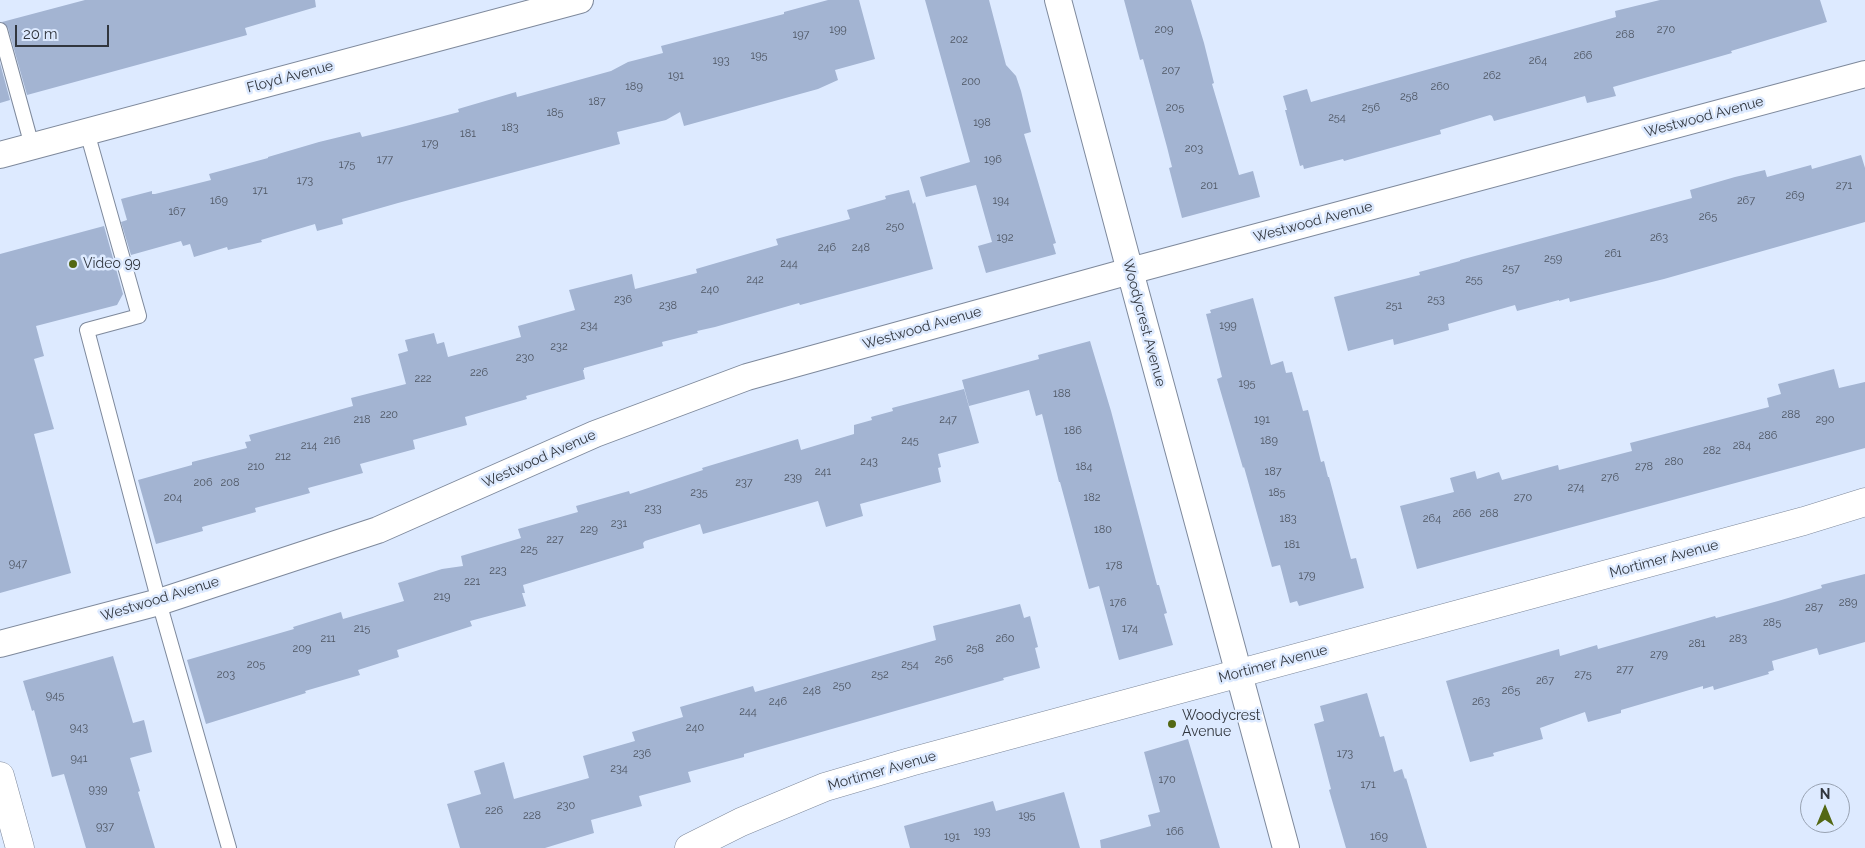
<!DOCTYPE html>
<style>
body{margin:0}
#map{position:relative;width:1865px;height:848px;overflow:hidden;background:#ddeaff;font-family:Raleway,sans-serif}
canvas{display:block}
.north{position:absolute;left:1800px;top:783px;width:50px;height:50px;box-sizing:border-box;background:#ddeaff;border:1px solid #98a2b2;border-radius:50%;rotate:0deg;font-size:14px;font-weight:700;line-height:20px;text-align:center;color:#31363e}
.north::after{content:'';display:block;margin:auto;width:18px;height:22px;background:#536814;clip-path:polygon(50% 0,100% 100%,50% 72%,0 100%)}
.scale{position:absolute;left:15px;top:25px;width:94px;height:22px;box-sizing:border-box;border:2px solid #31363e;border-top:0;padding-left:6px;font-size:15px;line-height:18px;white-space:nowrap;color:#31363e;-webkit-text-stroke:4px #ddeaff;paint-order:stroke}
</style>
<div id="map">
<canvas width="1865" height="848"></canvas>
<div class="north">N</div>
<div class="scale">20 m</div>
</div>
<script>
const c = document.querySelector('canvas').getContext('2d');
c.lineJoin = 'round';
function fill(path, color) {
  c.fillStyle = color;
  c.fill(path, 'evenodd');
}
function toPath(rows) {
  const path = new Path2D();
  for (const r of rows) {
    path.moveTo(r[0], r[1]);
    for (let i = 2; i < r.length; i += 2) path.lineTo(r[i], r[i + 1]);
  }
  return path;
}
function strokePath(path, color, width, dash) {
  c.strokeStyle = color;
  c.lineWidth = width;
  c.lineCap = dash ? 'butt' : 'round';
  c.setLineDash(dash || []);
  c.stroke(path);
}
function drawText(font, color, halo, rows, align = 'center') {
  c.font = font + ' Raleway,sans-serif';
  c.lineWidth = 5;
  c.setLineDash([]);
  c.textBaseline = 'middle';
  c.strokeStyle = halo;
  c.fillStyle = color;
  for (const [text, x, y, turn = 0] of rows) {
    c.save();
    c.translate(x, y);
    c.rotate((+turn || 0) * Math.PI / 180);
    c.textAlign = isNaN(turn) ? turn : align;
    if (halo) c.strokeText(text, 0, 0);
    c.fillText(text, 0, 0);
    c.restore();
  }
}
fill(toPath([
 [85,0,315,0,316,7,245,28,247,35,27,95,8,28,2,22],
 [828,0,859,0,875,59,835,70,838,80,818,89,684,126,680,112,666,120,617,132,620,144,398,203,342,219,343,224,317,231,315,224,261,240,262,242,228,250,227,247,194,257,190,244,183,246,181,241,131,255,121,222,127,220,121,199,152,191,152,194,155,194,211,180,209,174,268,158,268,157,319,142,360,132,362,137,406,126,459,112,458,109,516,92,517,97,611,71,628,62,663,53,661,46,784,14,784,12],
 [925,0,989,0,1006,65,1016,76,1021,91,1031,132,1024,134,1056,243,1053,244,1056,254,986,273,978,246,992,242,976,185,926,197,920,177,970,162],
 [1124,0,1191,0,1204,43,1214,83,1212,84,1239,175,1253,171,1260,197,1182,218,1169,168,1172,167,1167,147,1143,59,1140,60],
 [1660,0,1820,0,1827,22,1731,51,1732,53,1613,87,1616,96,1587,103,1585,96,1494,121,1492,116,1490,115,1440,130,1441,134,1344,161,1343,159,1304,169,1303,165,1300,166,1285,110,1287,110,1283,96,1307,89,1311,102,1616,17,1615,11],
 [0,63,10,100,0,103],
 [1861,155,1865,168,1865,222,1664,279,1570,302,1569,298,1559,301,1559,300,1517,311,1515,305,1448,324,1449,330,1394,345,1393,339,1348,351,1334,297,1420,275,1419,272,1460,261,1460,260,1692,198,1690,190,1735,177,1765,170,1767,177,1811,165,1812,169],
 [909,190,913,204,915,202,933,269,800,305,799,303,715,327,697,331,698,333,662,342,663,346,584,368,584,370,583,370,585,379,526,396,527,399,465,417,467,425,413,440,415,449,360,464,363,473,308,488,310,493,255,508,256,512,202,527,203,531,156,544,138,480,192,465,192,462,247,448,245,442,251,441,249,435,353,406,351,398,406,384,398,354,408,351,405,340,434,333,437,344,444,342,448,357,521,337,518,326,575,310,569,290,632,274,635,289,697,273,696,269,778,245,776,239,850,219,847,210,886,199,885,196],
 [104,226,123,294,117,305,36,326,44,356,34,359,54,429,34,434,71,573,0,593,0,254],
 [1253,298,1271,365,1283,361,1286,373,1292,372,1303,411,1308,410,1321,462,1324,461,1328,477,1329,477,1351,559,1356,558,1364,588,1299,606,1297,601,1290,603,1280,565,1272,567,1244,467,1243,468,1217,379,1222,377,1206,314,1211,313,1210,310],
 [1090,341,1111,411,1157,585,1159,585,1167,613,1164,614,1173,645,1119,660,1099,586,1089,589,1060,482,1059,482,1042,414,1036,416,1029,390,969,406,962,380,1039,359,1038,355],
 [1834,369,1839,388,1865,382,1865,448,1417,569,1400,506,1454,492,1450,478,1475,471,1477,479,1499,472,1502,480,1558,465,1559,470,1632,451,1630,443,1769,407,1767,398,1781,394,1778,384],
 [964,389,979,443,938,454,941,467,938,468,941,482,860,504,863,516,826,527,818,501,703,534,700,524,645,541,643,543,644,548,523,585,525,593,522,593,526,606,470,621,472,626,397,650,399,657,358,670,360,675,305,691,306,693,206,724,187,660,294,629,293,627,341,612,343,619,404,601,398,583,442,569,463,566,461,556,521,538,518,529,578,512,576,506,629,491,630,494,703,470,702,468,798,439,801,450,854,434,854,425,872,420,871,417,893,411,892,408],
 [1865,574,1865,642,1819,655,1817,648,1772,661,1774,670,1768,672,1769,674,1714,690,1713,686,1703,689,1703,686,1621,710,1621,713,1588,722,1585,712,1540,728,1543,739,1493,753,1494,756,1470,762,1446,681,1559,649,1560,656,1597,645,1598,649,1715,616,1716,618,1778,601,1822,588,1821,585],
 [1020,604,1024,618,1030,616,1038,647,1035,648,1040,668,1003,678,1004,680,744,754,744,757,688,772,691,782,639,796,642,806,591,820,594,833,545,848,460,848,447,804,481,794,474,771,504,762,514,799,589,778,583,756,635,741,632,732,683,717,680,707,753,686,755,692,936,640,933,626],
 [113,656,133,723,144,720,152,752,130,758,140,791,138,792,155,848,86,848,64,774,52,777,34,710,32,711,23,681],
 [1367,693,1380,737,1384,736,1394,772,1402,769,1405,779,1406,778,1427,848,1346,848,1329,790,1331,789,1314,724,1324,721,1320,706],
 [1188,739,1220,848,1101,848,1100,840,1151,826,1148,815,1160,812,1144,752],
 [1064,792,1080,848,910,848,904,826,993,801,996,811]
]), '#a3b4d2');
const service = toPath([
 [0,30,32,146],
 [87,132,139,316,87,330,159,602,229,848]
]);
const minor = toPath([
 [1058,0,1130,271,1286,848],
 [0,155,580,0],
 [0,644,159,602,378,530,595,434,747,377,1130,271,1865,74]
]);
const tertiary = toPath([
 [689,848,741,822,825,787,910,762,1804,521,1865,502]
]);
const secondary = toPath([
 [0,776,20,848]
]);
strokePath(service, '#7e899c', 16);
strokePath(minor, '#7e899c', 28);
strokePath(tertiary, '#7e899c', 29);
strokePath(secondary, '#7e899c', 29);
strokePath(service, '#fff', 14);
strokePath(minor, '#fff', 26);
strokePath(tertiary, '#fff', 28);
strokePath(secondary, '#fff', 28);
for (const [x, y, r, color] of [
 [73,264,5,"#536814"],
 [1172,724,5,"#536814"]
]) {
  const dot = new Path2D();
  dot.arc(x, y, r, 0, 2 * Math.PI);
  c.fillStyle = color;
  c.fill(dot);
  strokePath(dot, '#ddeaff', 2);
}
drawText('11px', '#4e5663', null, [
 ["199",838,30],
 ["209",1164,30],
 ["270",1666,30],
 ["197",801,35],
 ["268",1625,35],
 ["202",959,40],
 ["195",759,56],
 ["266",1583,56],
 ["193",721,61],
 ["264",1538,61],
 ["207",1171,71],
 ["191",676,76],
 ["262",1492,76],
 ["200",971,82],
 ["189",634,87],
 ["260",1440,87],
 ["258",1409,97],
 ["187",597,102],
 ["205",1175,108],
 ["256",1371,108],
 ["185",555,113],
 ["254",1337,118],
 ["198",982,123],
 ["183",510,128],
 ["181",468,134],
 ["179",430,144],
 ["203",1194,149],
 ["177",385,160],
 ["196",993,160],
 ["175",347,165],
 ["173",305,181],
 ["201",1209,186],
 ["271",1844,186],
 ["171",260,191],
 ["269",1795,196],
 ["169",219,201],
 ["194",1001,201],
 ["267",1746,201],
 ["167",177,212],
 ["265",1708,217],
 ["250",895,227],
 ["192",1005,238],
 ["263",1659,238],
 ["246",827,248],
 ["248",861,248],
 ["261",1613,254],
 ["259",1553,259],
 ["244",789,264],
 ["257",1511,269],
 ["242",755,280],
 ["255",1474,280],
 ["240",710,290],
 ["236",623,300],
 ["253",1436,300],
 ["238",668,306],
 ["251",1394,306],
 ["234",589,326],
 ["199",1228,326],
 ["232",559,347],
 ["230",525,358],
 ["226",479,373],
 ["222",423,379],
 ["195",1247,384],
 ["188",1062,394],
 ["220",389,415],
 ["288",1791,415],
 ["218",362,420],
 ["247",948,420],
 ["191",1262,420],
 ["290",1825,420],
 ["186",1073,431],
 ["286",1768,436],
 ["216",332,441],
 ["245",910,441],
 ["189",1269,441],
 ["214",309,446],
 ["284",1742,446],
 ["282",1712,451],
 ["212",283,457],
 ["243",869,462],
 ["280",1674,462],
 ["210",256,467],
 ["184",1084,467],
 ["278",1644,467],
 ["241",823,472],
 ["187",1273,472],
 ["239",793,478],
 ["276",1610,478],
 ["206",203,483],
 ["208",230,483],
 ["237",744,483],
 ["274",1576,488],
 ["235",699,493],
 ["185",1277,493],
 ["204",173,498],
 ["182",1092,498],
 ["270",1523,498],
 ["233",653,509],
 ["266",1462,514],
 ["268",1489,514],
 ["183",1288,519],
 ["264",1432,519],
 ["231",619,524],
 ["229",589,530],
 ["180",1103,530],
 ["227",555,540],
 ["181",1292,545],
 ["225",529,550],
 ["947",18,564],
 ["178",1114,566],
 ["223",498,571],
 ["179",1307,576],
 ["221",472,582],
 ["219",442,597],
 ["176",1118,603],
 ["289",1848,603],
 ["287",1814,608],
 ["285",1772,623],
 ["215",362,629],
 ["174",1130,629],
 ["211",328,639],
 ["260",1005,639],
 ["283",1738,639],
 ["281",1697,644],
 ["209",302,649],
 ["258",975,649],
 ["279",1659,655],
 ["256",944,660],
 ["205",256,665],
 ["254",910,665],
 ["277",1625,670],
 ["203",226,675],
 ["252",880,675],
 ["275",1583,675],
 ["267",1545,681],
 ["250",842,686],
 ["248",812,691],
 ["265",1511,691],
 ["945",55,696],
 ["246",778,702],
 ["263",1481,702],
 ["244",748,712],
 ["943",79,728],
 ["240",695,728],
 ["236",642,754],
 ["173",1345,754],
 ["941",79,759],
 ["234",619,769],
 ["170",1167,780],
 ["171",1368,785],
 ["939",98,790],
 ["230",566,806],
 ["226",494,811],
 ["228",532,816],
 ["195",1027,816],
 ["937",105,827],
 ["193",982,832],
 ["166",1175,832],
 ["191",952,837],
 ["169",1379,837]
]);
drawText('14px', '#31363e', '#ddeaff', [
 ["Floyd Avenue",290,77,-15],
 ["Westwood Avenue",1704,117,-15],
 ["Westwood Avenue",1313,222,-15],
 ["Woodycrest Avenue",1144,323,75],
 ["Westwood Avenue",922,328,-16],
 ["Westwood Avenue",539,459,-24],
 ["Mortimer Avenue",1664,559,-15],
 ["Westwood Avenue",160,599,-17],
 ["Mortimer Avenue",1273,664,-15],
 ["Mortimer Avenue",882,771,-16]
]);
drawText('14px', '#31363e', '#ddeaff', [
 ["Video 99",83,264],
 ["Woodycrest",1182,716],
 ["Avenue",1182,732]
], 'left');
</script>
